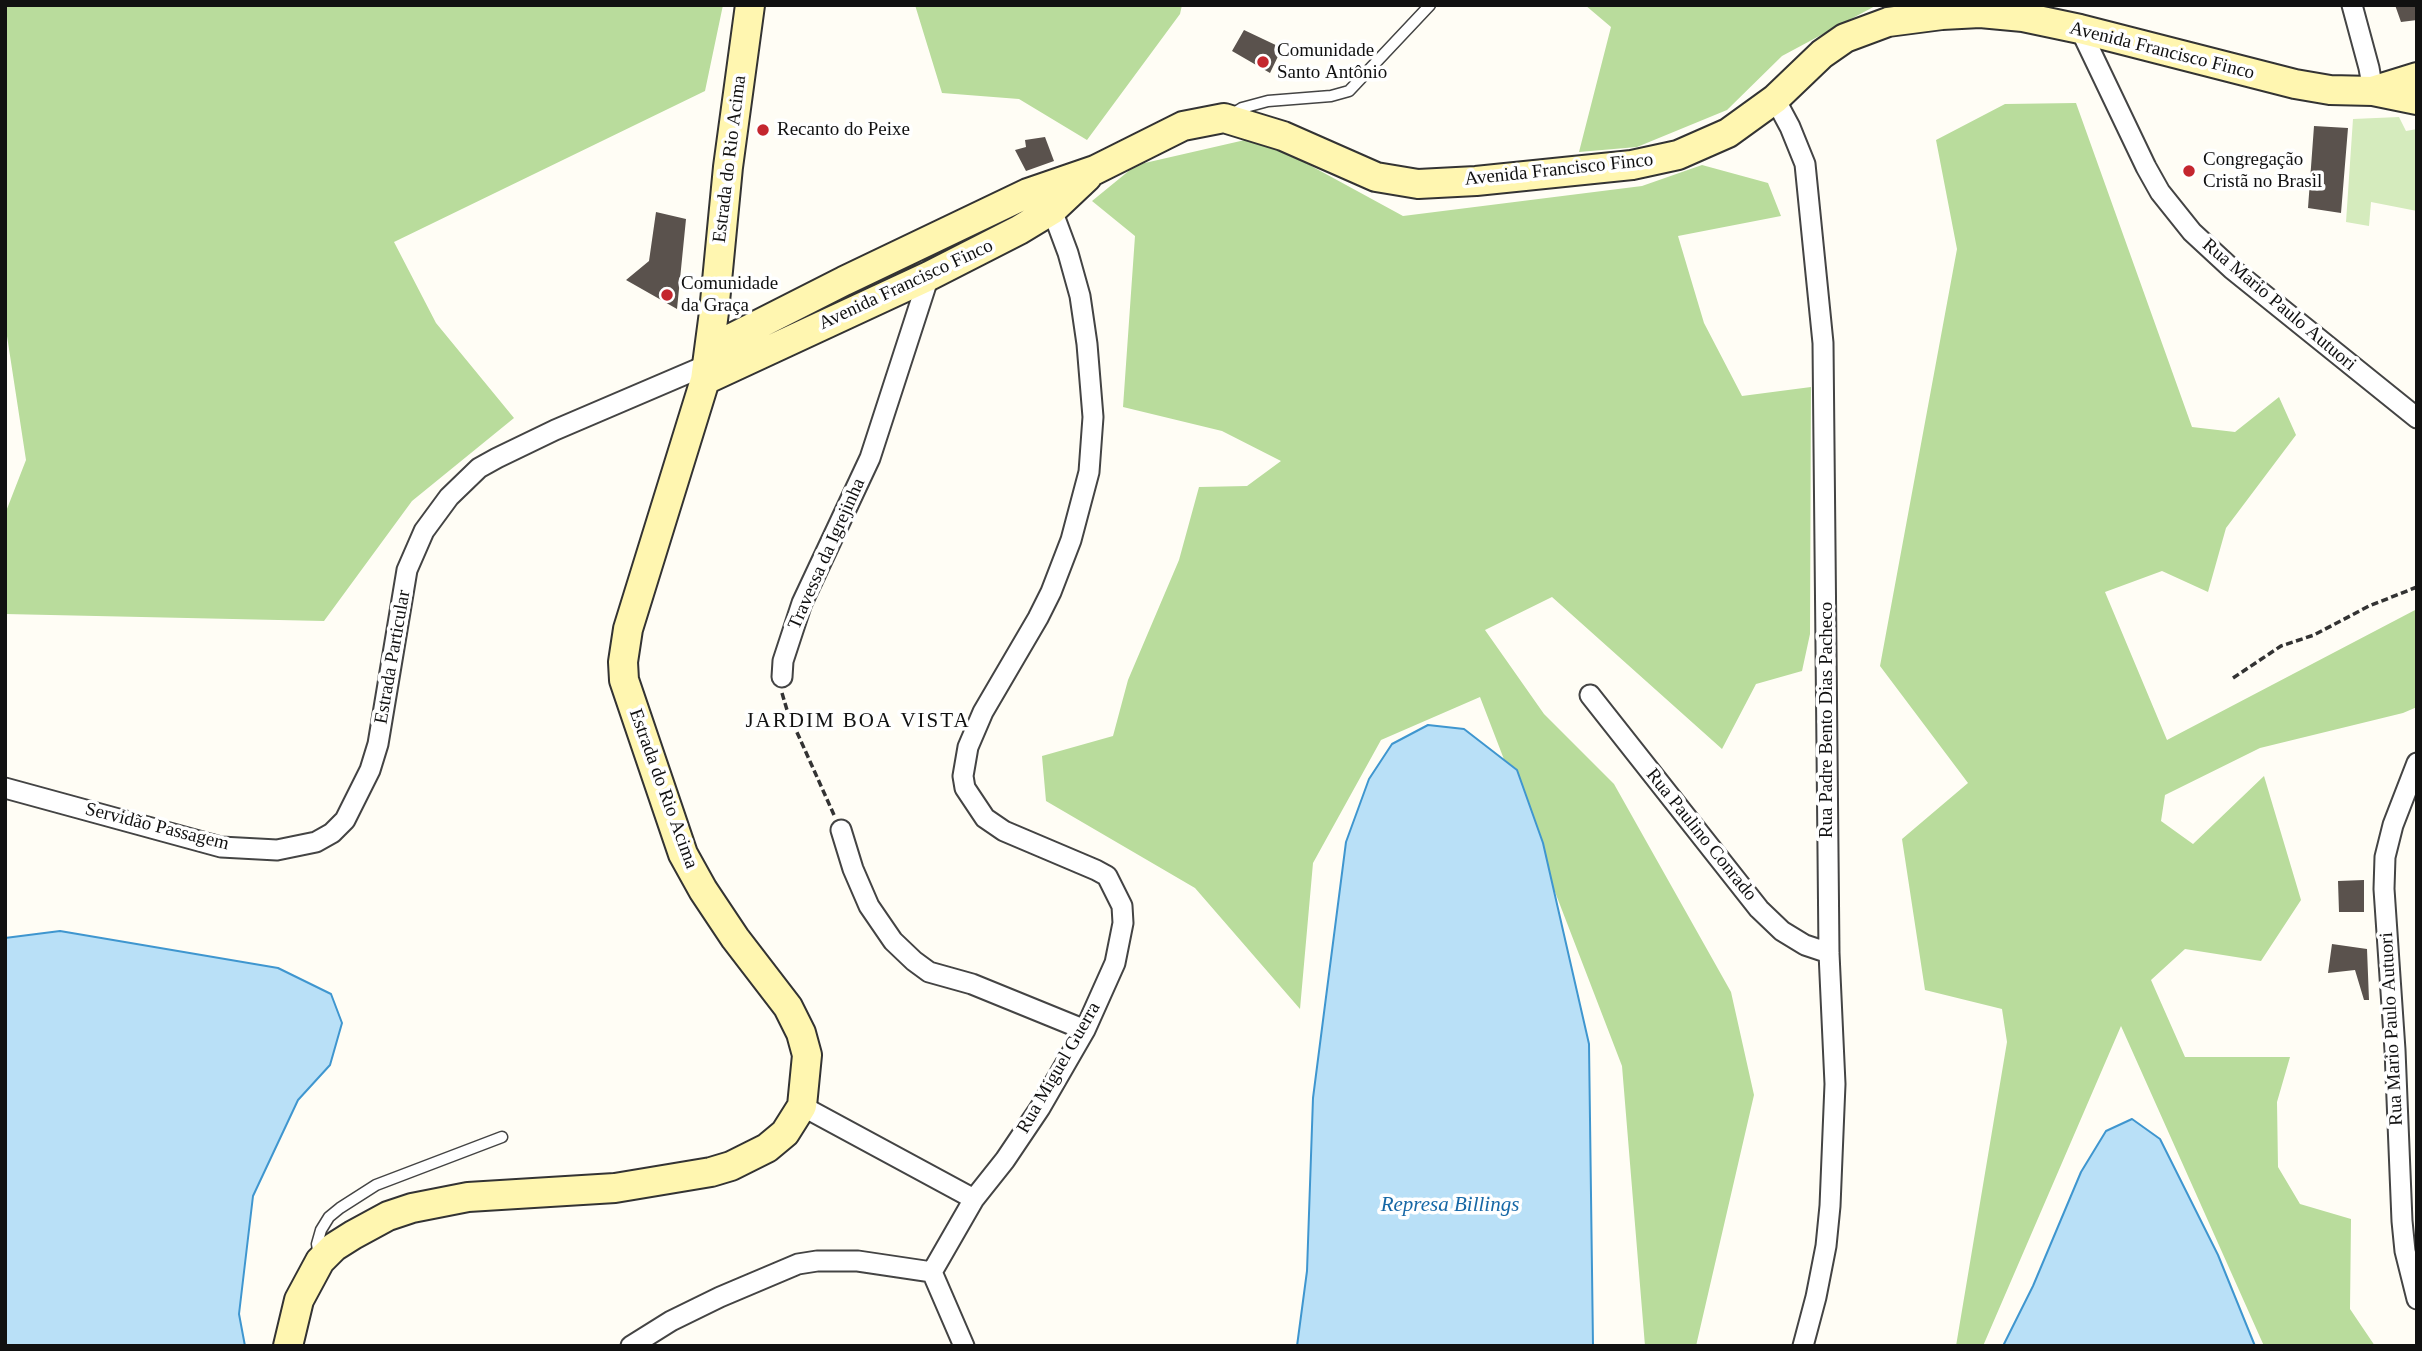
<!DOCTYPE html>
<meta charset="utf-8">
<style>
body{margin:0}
#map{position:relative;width:2422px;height:1351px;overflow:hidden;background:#fffdf5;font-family:Georgia,serif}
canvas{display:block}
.frame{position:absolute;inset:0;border:7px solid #111;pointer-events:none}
</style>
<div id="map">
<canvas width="2422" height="1351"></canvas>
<div class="frame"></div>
</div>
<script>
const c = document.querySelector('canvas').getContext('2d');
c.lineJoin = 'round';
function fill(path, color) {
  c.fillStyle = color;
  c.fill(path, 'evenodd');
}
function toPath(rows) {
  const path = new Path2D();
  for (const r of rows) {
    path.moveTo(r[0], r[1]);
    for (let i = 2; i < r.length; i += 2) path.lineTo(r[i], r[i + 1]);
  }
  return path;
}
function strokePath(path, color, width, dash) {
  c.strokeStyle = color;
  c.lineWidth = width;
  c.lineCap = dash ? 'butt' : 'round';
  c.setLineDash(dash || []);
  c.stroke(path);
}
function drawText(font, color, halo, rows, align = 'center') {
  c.font = font + ' Georgia,serif';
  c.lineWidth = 7;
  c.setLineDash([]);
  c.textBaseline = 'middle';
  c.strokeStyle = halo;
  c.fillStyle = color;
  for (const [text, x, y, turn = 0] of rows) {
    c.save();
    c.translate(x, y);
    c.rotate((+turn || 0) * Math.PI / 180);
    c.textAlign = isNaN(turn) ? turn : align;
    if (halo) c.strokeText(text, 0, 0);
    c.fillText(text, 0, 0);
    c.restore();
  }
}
fill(toPath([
 [2399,117,2406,131,2417,129,2417,211,2371,202,2369,226,2346,222,2353,119]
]), '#d5ebbd');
fill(toPath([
 [5,5,723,5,705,91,394,242,436,323,514,418,412,501,324,621,5,614,5,514,26,460,5,323],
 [915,5,1182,5,1180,14,1087,140,1019,99,942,93],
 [1585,5,1877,5,1782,56,1727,110,1637,147,1579,152,1611,27],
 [2076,103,2192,427,2235,432,2279,397,2296,435,2226,528,2208,592,2162,571,2105,592,2167,740,2417,609,2417,707,2403,713,2260,748,2165,795,2161,821,2193,844,2264,776,2301,900,2261,961,2185,949,2151,980,2185,1057,2290,1057,2277,1102,2278,1167,2300,1204,2351,1219,2350,1309,2375,1346,2264,1346,2121,1026,1983,1346,1956,1346,2007,1042,2002,1009,1925,990,1902,839,1968,783,1880,666,1957,249,1936,140,2005,104],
 [1258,137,1403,216,1642,186,1702,165,1768,183,1781,216,1678,236,1704,323,1742,396,1811,387,1810,634,1802,671,1756,684,1722,749,1552,597,1485,630,1544,714,1614,784,1731,992,1754,1095,1696,1346,1645,1346,1622,1066,1480,697,1381,740,1313,863,1300,1009,1195,888,1046,801,1042,756,1113,736,1128,680,1179,560,1199,487,1247,486,1281,461,1222,431,1123,407,1135,236,1092,201,1136,165]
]), '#b9dc9c');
const water = toPath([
 [1428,725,1464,729,1517,770,1543,843,1589,1044,1593,1346,1297,1346,1307,1271,1313,1098,1346,842,1369,779,1392,744,1428,725],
 [60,931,278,968,331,994,342,1023,330,1065,298,1100,253,1196,239,1314,245,1346,5,1346,5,938,60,931],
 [2132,1119,2160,1139,2218,1255,2255,1346,2003,1346,2033,1286,2081,1172,2106,1131,2132,1119]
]);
fill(water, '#b9e0f7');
strokePath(water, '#3f96cf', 2);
fill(toPath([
 [2395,5,2417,5,2417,20,2401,22],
 [1244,30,1282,48,1270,73,1232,51],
 [2314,126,2348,128,2341,213,2308,208],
 [1045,137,1054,161,1026,171,1015,150,1026,147,1025,140],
 [656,212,686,219,677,309,626,280,649,261],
 [2364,880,2364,912,2339,912,2338,881],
 [2332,944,2367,949,2369,1000,2364,1000,2355,970,2328,973]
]), '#5a524d');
const lane = toPath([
 [1231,115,1242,108,1268,101,1331,96,1349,91,1430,5],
 [319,1256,317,1244,321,1230,329,1217,340,1208,376,1185,502,1137]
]);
const street = toPath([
 [2352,5,2369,68,2373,91],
 [2080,29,2146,167,2160,192,2192,232,2232,269,2417,418],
 [1775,99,1790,127,1805,164,1823,343,1829,953,1835,1084,1830,1206,1826,1246,1816,1297,1803,1346],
 [782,677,783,661,802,603,870,458,929,276],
 [1590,695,1759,909,1782,931,1805,945,1829,953],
 [2417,763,2393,825,2385,857,2384,889,2395,1050,2402,1221,2405,1251,2417,1299],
 [5,788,221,847,277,850,316,842,332,833,345,820,370,770,378,744,407,570,424,531,449,497,479,468,497,458,555,430,707,365],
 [841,830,853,869,869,906,893,941,914,961,929,972,972,984,1085,1030],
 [802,1106,974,1199],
 [932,1272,974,1199,1005,1160,1040,1108,1085,1030,1115,963,1123,923,1122,906,1107,876,1096,870,1004,831,985,818,965,788,963,776,968,747,983,712,1038,618,1051,592,1071,540,1089,472,1093,417,1087,344,1080,296,1068,253,1052,210],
 [932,1272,964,1346],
 [631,1346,671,1321,720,1297,798,1264,817,1261,858,1261,932,1272]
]);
const secondary = toPath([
 [2375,90,2417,77],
 [710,349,844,281,1028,193,1095,170,1183,126,1224,118,1283,136,1376,177,1418,184,1476,181,1632,165,1678,155,1728,133,1775,99,1822,54,1845,38,1888,22,1942,15,1980,13,2023,17,2080,29,2295,84,2330,90,2373,91,2417,100],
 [705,380,929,276,1019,230,1052,210,1087,177],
 [288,1346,299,1300,320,1261,334,1247,353,1235,388,1216,412,1208,468,1197,615,1188,711,1172,731,1166,767,1148,785,1133,802,1106,807,1055,801,1033,788,1007,735,938,703,890,683,854,624,680,623,662,628,629,705,380,714,312,728,167,750,5]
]);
strokePath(lane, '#444', 13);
strokePath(street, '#444', 23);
strokePath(secondary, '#333', 32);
strokePath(toPath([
 [2233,678,2281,646,2314,635,2369,606,2417,587],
 [782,693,787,710,834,815]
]), '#333', 3.5, [7, 3.5]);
strokePath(lane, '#fff', 10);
strokePath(street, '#fff', 19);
strokePath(secondary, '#fff6b0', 28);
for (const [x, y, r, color] of [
 [1263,62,7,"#c4262e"],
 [763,130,7,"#c4262e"],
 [2189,171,7,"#c4262e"],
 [667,295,7,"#c4262e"]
]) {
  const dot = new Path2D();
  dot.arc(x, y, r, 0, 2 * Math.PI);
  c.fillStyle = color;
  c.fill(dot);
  strokePath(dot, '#fff', 2.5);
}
drawText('19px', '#111', '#fff', [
 ["Comunidade",1277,51],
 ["Santo Antônio",1277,73],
 ["Recanto do Peixe",777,130],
 ["Congregação",2203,160],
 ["Cristã no Brasil",2203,182],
 ["Comunidade",681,284],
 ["da Graça",681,306]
], 'left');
drawText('19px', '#111', '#fff', [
 ["Avenida Francisco Finco",2162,51,14],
 ["Estrada do Rio Acima",730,159,-83],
 ["Avenida Francisco Finco",1559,170,-6],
 ["Avenida Francisco Finco",906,285,-25],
 ["Rua Mario Paulo Autuori",2279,305,40],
 ["Travessa da Igrejinha",827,554,-66],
 ["Estrada Particular",393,657,-80],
 ["Rua Padre Bento Dias Pacheco",1827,720,-90],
 ["Estrada do Rio Acima",663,789,70],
 ["Servidão Passagem",157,827,14],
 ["Rua Paulino Conrado",1701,835,51],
 ["Rua Mario Paulo Autuori",2392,1029,-93],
 ["Rua Miguel Guerra",1059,1068,-60]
]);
c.letterSpacing = '2px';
drawText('21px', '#111', '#fff', [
 ["JARDIM BOA VISTA",858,721]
]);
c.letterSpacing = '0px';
drawText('italic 21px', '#1768a6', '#fff', [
 ["Represa Billings",1450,1205]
]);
</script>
